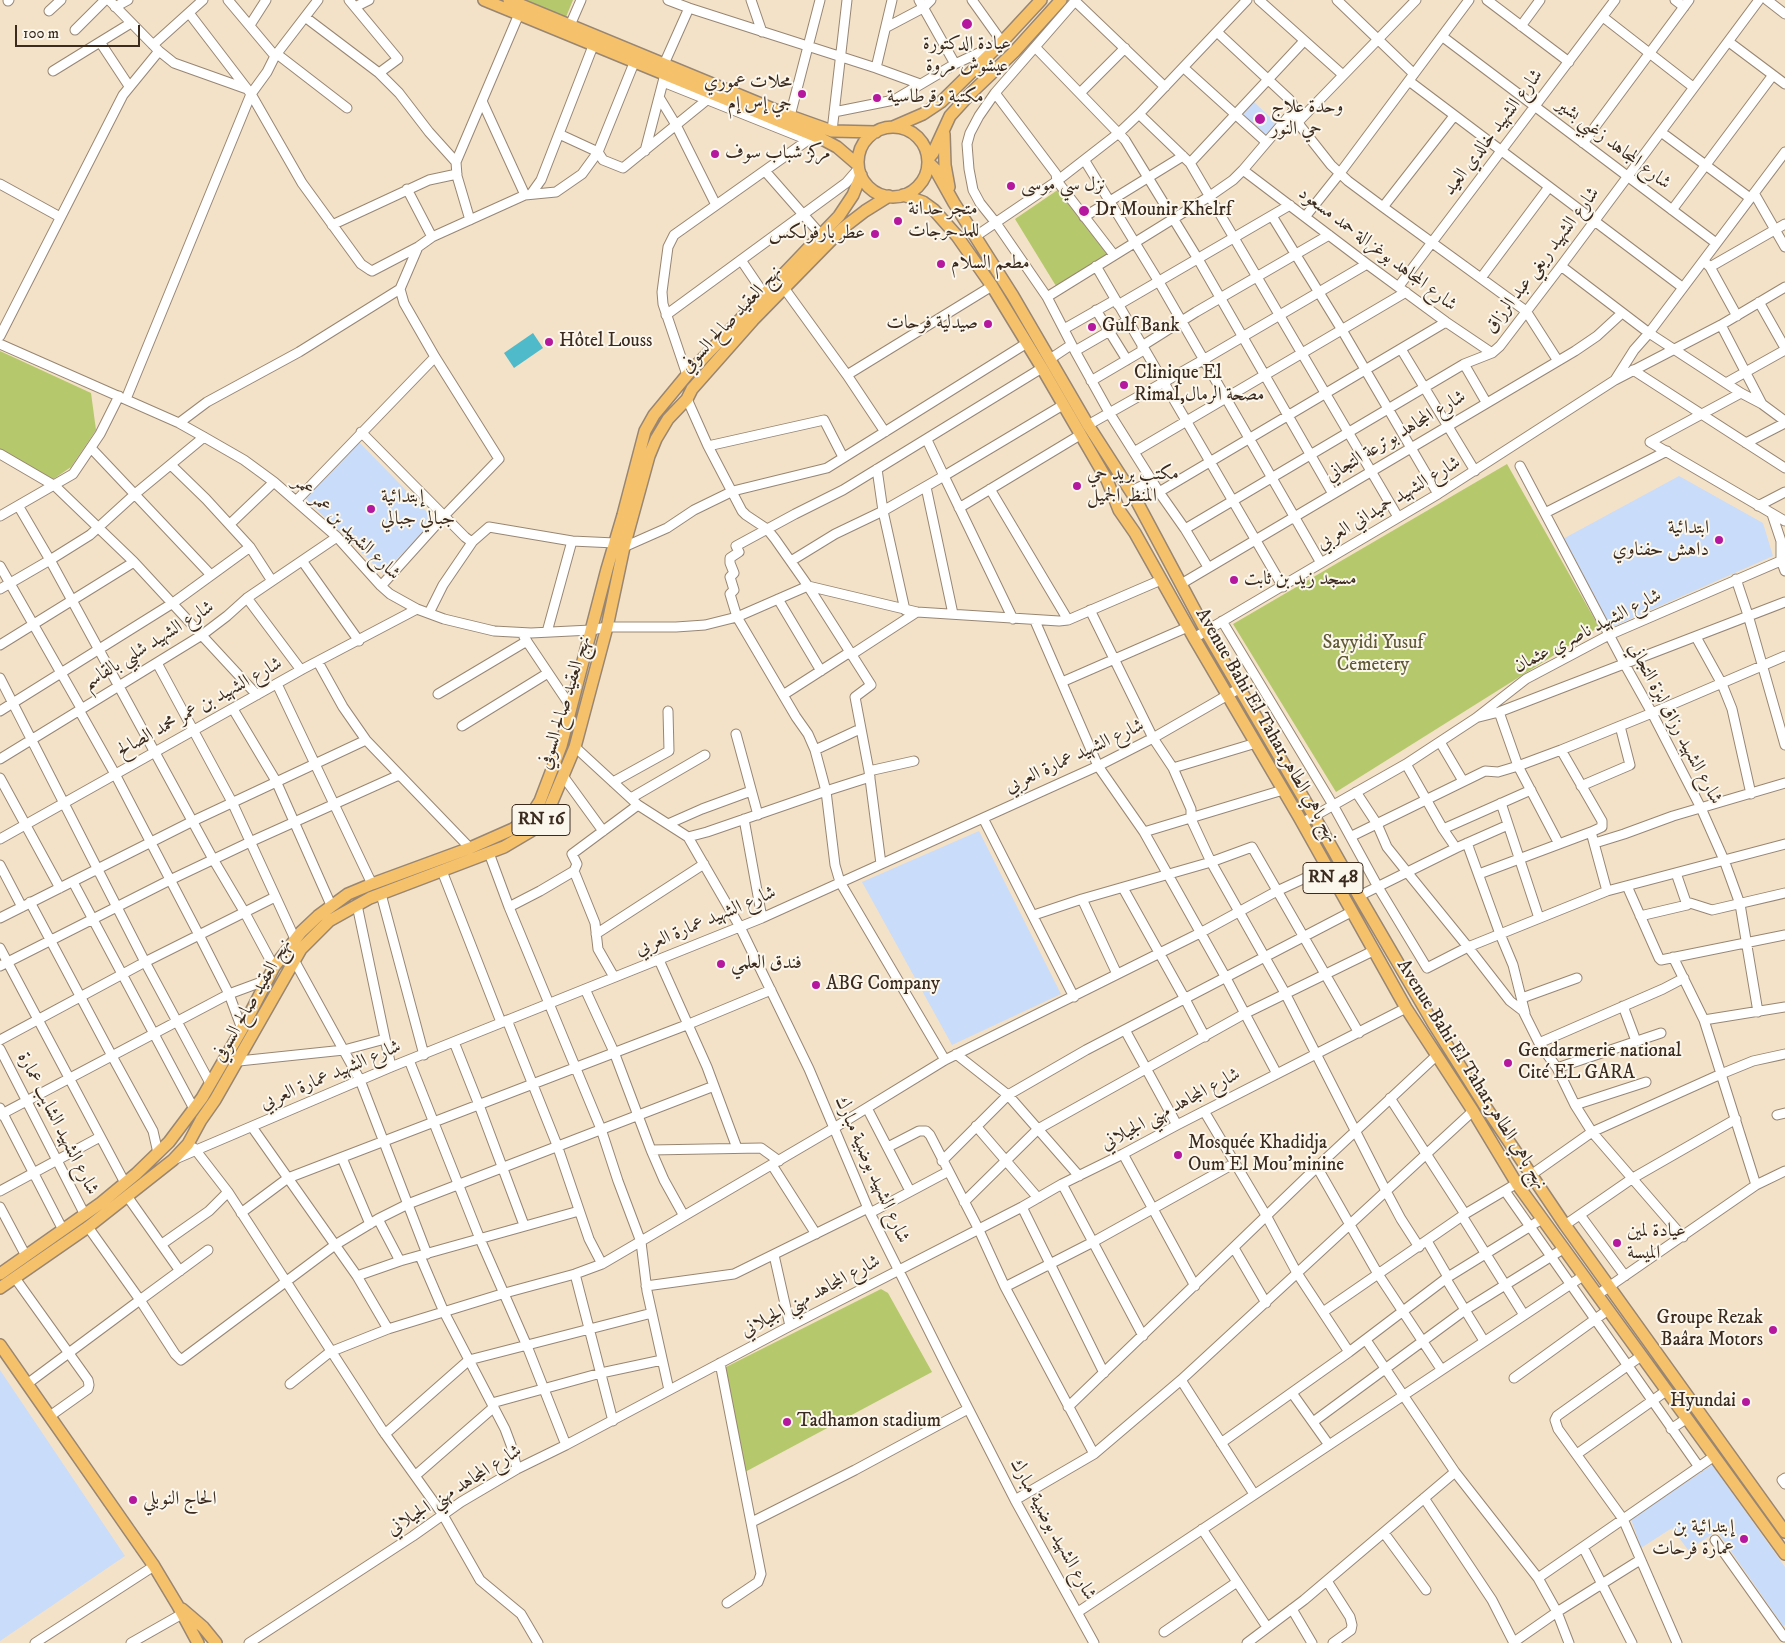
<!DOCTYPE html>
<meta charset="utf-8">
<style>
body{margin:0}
#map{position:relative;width:1785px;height:1643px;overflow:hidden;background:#f4e2c8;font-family:"IM FELL DW Pica",serif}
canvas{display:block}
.scale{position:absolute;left:15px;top:25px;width:125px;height:22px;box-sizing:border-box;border:2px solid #3b2a1e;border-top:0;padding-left:6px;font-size:15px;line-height:18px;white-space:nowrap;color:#3b2a1e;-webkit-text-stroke:4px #fbf7ec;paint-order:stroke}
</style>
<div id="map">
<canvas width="1785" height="1643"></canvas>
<div class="scale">100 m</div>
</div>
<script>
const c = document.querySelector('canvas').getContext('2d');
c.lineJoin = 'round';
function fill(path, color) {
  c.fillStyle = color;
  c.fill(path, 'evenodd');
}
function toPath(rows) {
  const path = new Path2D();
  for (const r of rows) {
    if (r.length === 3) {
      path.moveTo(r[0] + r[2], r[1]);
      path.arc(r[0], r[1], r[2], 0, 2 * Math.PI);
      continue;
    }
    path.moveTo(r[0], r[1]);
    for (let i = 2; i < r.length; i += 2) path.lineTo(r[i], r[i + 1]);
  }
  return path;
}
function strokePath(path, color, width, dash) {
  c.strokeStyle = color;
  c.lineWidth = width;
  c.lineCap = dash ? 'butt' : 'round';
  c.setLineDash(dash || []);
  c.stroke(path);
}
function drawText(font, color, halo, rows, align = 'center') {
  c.font = font + ' "IM FELL DW Pica",Amiri,serif';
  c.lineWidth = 4;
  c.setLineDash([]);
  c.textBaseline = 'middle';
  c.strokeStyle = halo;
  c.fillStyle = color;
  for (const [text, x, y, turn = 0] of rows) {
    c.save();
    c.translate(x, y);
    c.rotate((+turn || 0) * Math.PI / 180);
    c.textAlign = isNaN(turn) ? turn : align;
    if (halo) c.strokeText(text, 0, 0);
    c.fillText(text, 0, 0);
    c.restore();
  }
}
fill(toPath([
 [1254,102,1276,123,1266,136,1243,114],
 [359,442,435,520,383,573,306,499],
 [1679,476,1763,523,1773,556,1610,628,1561,540],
 [979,831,1061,994,952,1045,862,882],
 [0,1370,125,1556,0,1641],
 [1712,1465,1785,1567,1785,1625,1783,1626,1717,1531,1688,1550,1672,1528,1641,1548,1631,1519]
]), '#c9dcf9');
fill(toPath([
 [526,0,573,0,566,17],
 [1059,189,1109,253,1056,286,1015,219],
 [0,351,91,393,96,430,71,467,52,480,0,450],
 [1507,464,1599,627,1336,792,1233,624],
 [881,1289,888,1293,932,1372,745,1472,724,1368]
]), '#b5c86c');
fill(toPath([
 [533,333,543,348,514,368,504,353]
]), '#4fbaca');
const minor = toPath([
 [228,0,275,56],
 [318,0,275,56,267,72,251,94,302,183,361,264,370,270,372,271,418,247,432,237,525,195,556,192,582,174,598,152,634,63],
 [668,0,689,8,876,68,920,84],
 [751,0,762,32],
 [919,0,955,64],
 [1074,0,1165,87],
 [1259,0,1343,75],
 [1337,0,1414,74],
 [1487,0,1569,62],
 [1675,0,1684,7],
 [1767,0,1785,14],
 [8,1,9,0],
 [1075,1,995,93,979,116,970,133,967,144,969,169,973,190,980,203,996,223,1047,297,1075,351,1110,414,1159,492,1185,529,1208,567],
 [115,7,128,0],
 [355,7,369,0],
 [49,11,61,0],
 [305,17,379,73,398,59,349,0],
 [1603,17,1693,87],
 [250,25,266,0],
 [1521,26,1540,0],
 [887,27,923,8,931,0],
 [75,30,105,0],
 [568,30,581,0],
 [1217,32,1289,99,1292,103,1298,122,1301,127,1331,165,1348,181,1383,207,1526,311,1558,361],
 [1443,37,1716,243],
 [100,42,131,23],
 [1729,42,1785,84],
 [153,45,203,0],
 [1036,48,1125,140,1198,259,1333,494],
 [159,51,174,63,247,89],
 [277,54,347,108],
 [664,64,689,8],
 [876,68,892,0],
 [1184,68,1266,142],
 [53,71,100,42,129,86],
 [379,73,399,93,429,132,456,162],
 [1409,81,1682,287],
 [663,82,808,140],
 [1081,92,1125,48],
 [995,93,1056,174,1057,181,1114,255],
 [659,97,676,125,716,205],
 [482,101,525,195],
 [834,112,894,100,955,64,1002,42,972,0],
 [1139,114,1190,163,1398,517],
 [790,116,820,0],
 [1298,122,1416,0],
 [832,131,847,0],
 [1661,132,1750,198],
 [559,134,598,152,603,160,623,168,708,99],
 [1583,143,1689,0],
 [645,151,664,78],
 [1085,161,1159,282,1321,563],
 [1190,163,1304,41],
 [1243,170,1367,264,1446,322,1492,353],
 [765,171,822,236],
 [0,184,60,217],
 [407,189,432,237],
 [1754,193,1785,247],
 [531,194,541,180,593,46],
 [1383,207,1454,116],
 [1672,210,1773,75],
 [1272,216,1342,330,1438,494],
 [1084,217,1183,156],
 [1305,217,1340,173,1469,0],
 [470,220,457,176,456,162,519,14],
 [332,225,429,180,457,174],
 [976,236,1057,181,1120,132,1139,114,1247,0],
 [741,260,764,294],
 [1707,264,1710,267,1737,316],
 [1096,266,1283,587],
 [1561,266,1649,333,1741,393,1762,404,1785,421],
 [1710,267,1785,224],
 [1481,278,1549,187],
 [1399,286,1615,0],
 [784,288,847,375,992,286],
 [1047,297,1210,196,1233,180,1243,170,1294,110],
 [1759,302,1785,348],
 [1118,305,1290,205],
 [1096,310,1127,360],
 [666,315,846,183,859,168],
 [1721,325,1762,404],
 [1064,329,1115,300],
 [0,336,123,95,159,51,109,0],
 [0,344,179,423,204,437,244,460,274,482,337,537,381,586,390,594,417,609,444,619,494,631,531,633,591,630,607,627,676,627,705,625,737,617,808,586,917,612,1059,621,1068,620,1161,580],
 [1401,349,1475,471],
 [1075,351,1127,321],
 [1050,359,1071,345],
 [1464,364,1486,402],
 [1633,370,1785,468],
 [687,375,663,304,662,292,668,247,674,235,808,140,818,138],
 [847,375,885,432],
 [1615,380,1634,350,1649,333,1785,152],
 [1091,381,1142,351,1142,346,1196,312,1329,235],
 [1726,383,1785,350],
 [126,399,251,94,189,13],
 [687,399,708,446,742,511,746,515,767,529,775,539,808,586,871,685,855,697,869,771,881,864],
 [179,423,207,402,299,352,400,289,418,247],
 [1088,425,1203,360,1367,264],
 [361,432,465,537,469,540,473,541,489,527,572,541],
 [1650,442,1785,521],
 [1650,442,1741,393],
 [1746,443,1785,423],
 [708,446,824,420,843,457],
 [91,448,211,575],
 [1134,452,1406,292],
 [0,454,55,486,134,562,257,695],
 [171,465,206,499,250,547,272,581],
 [1520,466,1624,663,1652,713,1701,808,1724,860,1740,904,1758,1012],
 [926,487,953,614],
 [990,489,1068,620],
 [1131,491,1152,481],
 [1159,492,1446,322],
 [296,501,435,357],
 [1758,506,1785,492],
 [19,507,50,560,213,859,245,913,274,967],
 [959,508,1080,435],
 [1545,513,1667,451],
 [1772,514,1781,541,1781,560,1785,571],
 [0,516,73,474,100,434,119,396],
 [230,524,274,482],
 [1185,529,1464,364,1492,353,1500,346,1561,266,1759,0],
 [624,547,667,528,694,510,733,491,827,468,1027,343],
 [791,561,835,534,883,511,877,469],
 [303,562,359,641],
 [0,566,81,708],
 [1736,579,1748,615,1785,745],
 [1181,584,1575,351,1597,336,1622,313],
 [381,586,444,516,499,459,435,357,404,303,400,289],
 [0,589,50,560,90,535,135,494,204,437],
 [247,598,301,670],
 [778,599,821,671],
 [905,610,883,511,944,476,927,440],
 [1090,610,1153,738,1173,768,1191,809,1191,819,1211,862,1285,993,1386,1191,1401,1219,1419,1247],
 [429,613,443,585,473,541],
 [1013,619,944,476,1063,405],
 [1035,621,1098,766,1144,832,1226,978,1277,1074],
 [1222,621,1333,805,1378,887,1427,968,1468,947,1607,891,1785,844],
 [547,632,572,541,615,543],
 [524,637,571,707],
 [1696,637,1722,684,1732,709,1751,794],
 [1194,638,1438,494,1615,380,1721,325,1785,287],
 [0,645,134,562],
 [851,655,917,612],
 [318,662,343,707,366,740,470,848],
 [157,663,232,802,295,939],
 [0,678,145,962,210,1083],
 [1062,682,1188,627],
 [277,684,372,884],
 [438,694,527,641],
 [783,695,850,652],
 [233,709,276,781,331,905],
 [79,710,115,774,199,935,275,897],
 [0,711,173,603,250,547],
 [1499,712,1518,766,1559,844],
 [1479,717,1499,712,1785,602],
 [462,726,548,673],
 [736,734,758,815],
 [1440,742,1463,781],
 [575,747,638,805,688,837,740,927,809,1069,870,1213,948,1369,1015,1500,1094,1643],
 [815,750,860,729],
 [1561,750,1602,821,1602,827,1591,832],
 [0,759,202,635,227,616,247,598,337,537],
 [1406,764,1443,829,1456,848],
 [1173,768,1256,743],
 [869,771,914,761],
 [563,776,603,831],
 [0,778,60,888],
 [613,782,669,751,668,711],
 [1581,786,1630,765,1620,726],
 [1356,792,1377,824,1387,847,1407,872,1468,947,1510,1001,1523,1011,1539,1043,1557,1068,1575,1105,1592,1132,1683,1237],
 [631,798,705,755],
 [1501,803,1539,918],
 [983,818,1074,997],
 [744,819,762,918],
 [1302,823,1406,764,1476,718,1526,679,1609,635,1785,559],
 [668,824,702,809,751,791],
 [1443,829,1531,790],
 [1144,832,1283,790],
 [1352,836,1485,771,1498,772,1518,766,1561,750,1652,713,1785,656],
 [688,837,707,832,826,791,870,777],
 [0,839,301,670,417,609],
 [1467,843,1500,934,1513,965,1525,1013],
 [1595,843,1624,834,1673,816,1785,783],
 [489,853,509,907,601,1129,618,1181,641,1242,647,1291,669,1390],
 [0,865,22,907],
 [442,871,501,1022],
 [574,871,595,923,598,949,614,977],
 [1676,873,1687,905],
 [1479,874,1591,832,1607,891],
 [73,882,194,1109],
 [1627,886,1659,958,1661,960,1785,935],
 [1123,888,1185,999,1205,1037],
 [381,894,424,1055],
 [1359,896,1456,848,1508,825],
 [1082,899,1117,974],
 [30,902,112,1056,153,1131,158,1153],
 [357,905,391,1067],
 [509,907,540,891,574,871,577,864,572,854,638,805],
 [1034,915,1082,899,1211,862,1252,847,1359,1033],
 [1640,916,1687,905,1690,903,1712,910,1785,893],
 [0,918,193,821,366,740],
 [596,934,704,864],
 [0,948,125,1183],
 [1673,957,1704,1020,1756,1185],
 [294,960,360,1080,427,1254],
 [659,960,707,1067,737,1148],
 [0,966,170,880,250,842,399,775],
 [585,989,614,1052,651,1150,664,1180,684,1216],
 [1522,998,1577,978],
 [1623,1006,1636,1041],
 [1704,1020,1785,1007],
 [1125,1030,1177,1125],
 [0,1040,145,962,199,935,229,994,242,1029],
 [454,1042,479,1105,524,1225],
 [1539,1043,1663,989,1684,978],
 [0,1049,85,1215],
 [956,1054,1008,1095,1079,1176],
 [409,1060,480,1239,527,1346,566,1445],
 [945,1060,840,882,835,865,826,791,815,750,808,734,796,717,737,617,730,594,734,590,730,577,734,573,730,563,730,558,739,552,736,546,795,514,843,490,1042,368],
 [239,1061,344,1050,385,1039],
 [1557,1068,1661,1033],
 [1390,1098,1465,1214],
 [1575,1105,1646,1082],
 [0,1108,63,1230],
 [867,1108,910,1191],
 [1204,1111,1267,1217,1297,1273,1349,1352],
 [0,1115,229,994,267,980],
 [1777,1115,1785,1113],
 [976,1126,1038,1198],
 [252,1127,357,1276,388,1329],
 [888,1147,919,1131,926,1131,930,1135,978,1228,1005,1287,1094,1454],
 [194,1148,228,1192,383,1431,443,1515,480,1580,521,1614,538,1643],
 [651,1150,761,1148,779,1161],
 [1123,1154,1195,1286],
 [342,1158,370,1224],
 [173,1160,391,1067,762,918,1098,766,1153,738,1240,688],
 [942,1161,1008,1095,1086,1050,1351,912],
 [772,1165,816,1234],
 [1317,1167,1378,1274,1441,1369],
 [1062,1184,1143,1336],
 [0,1191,100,1137],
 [1505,1191,1699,1467],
 [127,1196,180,1271],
 [964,1202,1038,1129,1244,1014,1373,951],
 [0,1207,26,1256],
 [1022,1207,1104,1373],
 [241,1213,288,1178,689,1024,771,990],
 [870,1213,947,1172],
 [1580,1215,1625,1276],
 [1462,1216,1524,1315],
 [378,1219,400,1261],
 [1565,1225,1633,1178,1736,1119],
 [1427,1241,1448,1277],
 [162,1244,209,1211,228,1192],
 [1234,1248,1266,1303],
 [208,1250,140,1300,175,1354,181,1360,335,1245,378,1219,408,1204,714,1086],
 [774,1255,790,1326],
 [420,1256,444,1312,505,1429,511,1445,517,1469],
 [602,1264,834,1128,945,1060,1200,933,1277,891,1327,868],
 [575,1274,613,1421],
 [357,1276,400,1261,579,1211],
 [15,1278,88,1380,89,1385,88,1389,50,1416],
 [1446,1279,1484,1341],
 [646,1286,734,1274,868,1208],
 [1005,1287,1093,1242,1235,1163],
 [1597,1295,1756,1185,1785,1171],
 [1323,1312,1465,1214,1531,1175,1592,1132,1721,1074,1753,1061,1785,1054],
 [1366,1340,1455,1472,1538,1578,1557,1612,1569,1643],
 [1641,1356,1557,1416,1555,1420,1558,1429,1623,1519,1677,1643],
 [720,1363,761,1574,758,1582,727,1603],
 [1514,1378,1608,1310],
 [1181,1380,1254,1494],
 [27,1384,140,1300,88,1227],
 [290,1384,330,1352,388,1329,505,1293,575,1274,602,1264,589,1239,557,1145,507,1020],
 [1292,1393,1329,1445],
 [492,1403,601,1373,662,1360],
 [1068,1407,1317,1167,1436,1056],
 [1313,1422,1465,1310,1563,1249],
 [1671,1429,1686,1419],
 [385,1434,469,1360,652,1313],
 [1221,1443,1349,1352,1448,1277,1542,1219],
 [1577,1454,1666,1391],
 [416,1475,494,1407],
 [1785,1478,1782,1480,1785,1484],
 [1424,1498,1492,1600,1514,1643],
 [1015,1500,1094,1454,1181,1380,1473,1111],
 [752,1522,855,1470,968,1409],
 [1202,1529,1267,1627],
 [1384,1533,1426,1590],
 [1715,1540,1784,1637],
 [1583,1547,1632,1643],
 [1538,1578,1713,1457],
 [1327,1581,1350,1617,1352,1625,1351,1630,1333,1643],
 [1292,1609,1312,1643],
 [1078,1612,1583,1276],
 [1164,1632,1237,1582],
 [1514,1642,1557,1612,1640,1560],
 [35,1643,154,1566],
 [131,1643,182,1614],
 [249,1643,413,1536,461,1502,517,1469,566,1445,790,1326,1022,1207,1062,1184,1123,1154,1177,1125,1406,1008],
 [1247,1643,1304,1600,1455,1472]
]);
const major = toPath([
 [484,0,822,139,837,147,858,165],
 [509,0,790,116,832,131,876,132],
 [893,127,923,114,941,102,1002,42,1041,0],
 [893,162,35],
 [944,134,945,165,949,187],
 [928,159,933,153,950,116,970,94,1014,52,1061,0],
 [928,162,935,169,954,203,1013,296,1088,425,1135,498,1206,631,1314,816,1359,896,1433,1023,1487,1109,1565,1225,1785,1532],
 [903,195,923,202,934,210,957,236,992,286,1042,368,1107,480,1119,510,1135,533,1194,638,1299,817,1406,1008,1473,1111,1517,1184,1785,1554],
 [0,1274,101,1203,136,1174,169,1142,202,1098,242,1029,274,967,301,932,318,916,348,894,372,884,470,848,513,829,523,822,533,812,540,801,561,746,607,569,623,515,645,431,654,415,687,375,839,216,853,195,861,175],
 [0,1288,88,1227,173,1160,188,1144,201,1120,215,1100,301,949,329,921,370,898,504,847,531,831,541,820,549,809,575,747,607,627,624,547,649,456,656,439,668,419,687,399,692,389,753,320,843,228,865,211,889,196],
 [0,1345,154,1566,178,1606,198,1643],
 [182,1609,203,1627,216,1643]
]);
strokePath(minor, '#988673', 11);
strokePath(major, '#988673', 14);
strokePath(minor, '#fff', 9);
strokePath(major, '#f5c16b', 11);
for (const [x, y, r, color] of [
 [967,24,6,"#b5179e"],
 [802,94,5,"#b5179e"],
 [877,98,5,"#b5179e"],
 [1260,119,6,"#b5179e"],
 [715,154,5,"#b5179e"],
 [1011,186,5,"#b5179e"],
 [1084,211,6,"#b5179e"],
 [898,221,5,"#b5179e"],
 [875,234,5,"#b5179e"],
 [941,264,5,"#b5179e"],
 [988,324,5,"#b5179e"],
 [1092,327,5,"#b5179e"],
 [549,342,5,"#b5179e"],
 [1124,385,5,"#b5179e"],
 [1077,486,5,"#b5179e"],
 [371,509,5,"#b5179e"],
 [1719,540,5,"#b5179e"],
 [1234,580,5,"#b5179e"],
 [721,964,5,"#b5179e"],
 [816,985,5,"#b5179e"],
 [1508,1063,5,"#b5179e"],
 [1178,1155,5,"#b5179e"],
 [1617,1243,5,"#b5179e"],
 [1773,1330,5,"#b5179e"],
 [1746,1402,5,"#b5179e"],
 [787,1422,5,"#b5179e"],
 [133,1500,5,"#b5179e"],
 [1744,1539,5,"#b5179e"]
]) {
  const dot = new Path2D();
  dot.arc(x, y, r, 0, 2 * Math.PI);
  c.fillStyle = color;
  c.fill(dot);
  strokePath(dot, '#fbf7ec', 2);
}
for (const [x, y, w] of [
 [541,820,58],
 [1333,878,60]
]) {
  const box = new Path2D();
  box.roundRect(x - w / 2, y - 15.5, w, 31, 4);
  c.fillStyle = '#fbf7ec';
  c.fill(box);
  strokePath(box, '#3b2a1e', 1);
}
drawText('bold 18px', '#3b2a1e', null, [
 ["RN 16",541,820],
 ["RN 48",1333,878]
]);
drawText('19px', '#3b2a1e', '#fbf7ec', [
 ["عيادة الدكتورة",967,45,"center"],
 ["عيشوش مروة",967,67,"center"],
 ["محلات عموري",792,83,"right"],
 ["جي إس إم",792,105,"right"],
 ["مكتبة وقرطاسية",887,98],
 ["وحدة علاج",1271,108],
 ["حي النور",1271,130],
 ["مركز شباب سوف",725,154],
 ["نزل سي موسى",1021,186],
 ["متجر حدانة",908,210],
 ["للمدحرجات",908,232],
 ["Dr Mounir Khelrf",1095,211],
 ["عطر بارفولكس",865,234,"right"],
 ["مطعم السلام",951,264],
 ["صيدلية فرحات",978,324,"right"],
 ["Gulf Bank",1102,327],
 ["Hôtel Louss",559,342],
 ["Clinique El",1134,374],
 ["Rimal,مصحة الرمال",1134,396],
 ["مكتب بريد حي",1087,475],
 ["المنظر الجميل",1087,497],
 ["إبتدائية",381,498],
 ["جبالي جبالي",381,520],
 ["ابتدائية",1709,529,"right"],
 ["داهش حفناوي",1709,551,"right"],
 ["مسجد زيد بن ثابت",1244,580],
 ["فندق العلمي",731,964],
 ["ABG Company",826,985],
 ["Gendarmerie national",1518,1052],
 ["Cité EL GARA",1518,1074],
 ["Mosquée Khadidja",1188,1144],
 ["Oum El Mou'minine",1188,1166],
 ["عيادة لمين",1627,1232],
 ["الميسة",1627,1254],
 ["Groupe Rezak",1763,1319,"right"],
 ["Baâra Motors",1763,1341,"right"],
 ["Hyundai",1736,1402,"right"],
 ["Tadhamon stadium",797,1422],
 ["الحاج النوبلي",143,1500],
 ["إبتدائية بن",1734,1528,"right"],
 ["عمارة فرحات",1734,1550,"right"]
], 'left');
drawText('19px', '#3b2a1e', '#fbf7ec', [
 ["شارع الشهيد خالدي العيد",1494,133,-53],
 ["شارع المجاهد زغبي بشير",1613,145,37],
 ["شارع المجاهد بوغزالة حمد مسعود",1377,250,37],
 ["شارع الشهيد ريغي عبد الرزاق",1543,261,-53],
 ["نهج العقيد صالح السوفي",732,320,-47],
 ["شارع المجاهد بوترعة التجاني",1396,437,-31],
 ["شارع الشهيد حميداني العربي",1389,504,-31],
 ["شارع الشهيد بن عمر عمر",346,529,44],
 ["شارع الشهيد ناصري عثمان",1588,632,-27],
 ["شارع الشهيد شلبي بالقاسم",149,646,-32],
 ["نهج العقيد صالح السوفي",566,703,-73],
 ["شارع الشهيد بن عمر محمد الصالح",200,708,-29],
 ["شارع الشهيد رزاق لبزة التجاني",1674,724,62],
 ["Avenue Bahi El Tahar,نهج باهي الطاهر",1266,726,60],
 ["شارع الشهيد عمارة العربي",1075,757,-25],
 ["شارع الشهيد عمارة العربي",706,922,-23],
 ["نهج العقيد صالح السوفي",253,1001,-60],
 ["Avenue Bahi El Tahar,نهج باهي الطاهر",1471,1075,58],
 ["شارع الشهيد عمارة العربي",331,1076,-23],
 ["شارع المجاهد مهني الجيلاني",1171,1110,-28],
 ["شارع الشهيد الشايب عمارة",57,1124,63],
 ["شارع الشهيد بوضبية مبارك",871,1170,66],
 ["شارع المجاهد مهني الجيلاني",811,1297,-28],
 ["شارع المجاهد مهني الجيلاني",455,1491,-32],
 ["شارع الشهيد بوضبية مبارك",1052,1530,61]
]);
drawText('19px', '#605935', '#fbf7ec', [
 ["Sayyidi Yusuf",1373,644],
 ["Cemetery",1373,666]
]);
</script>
